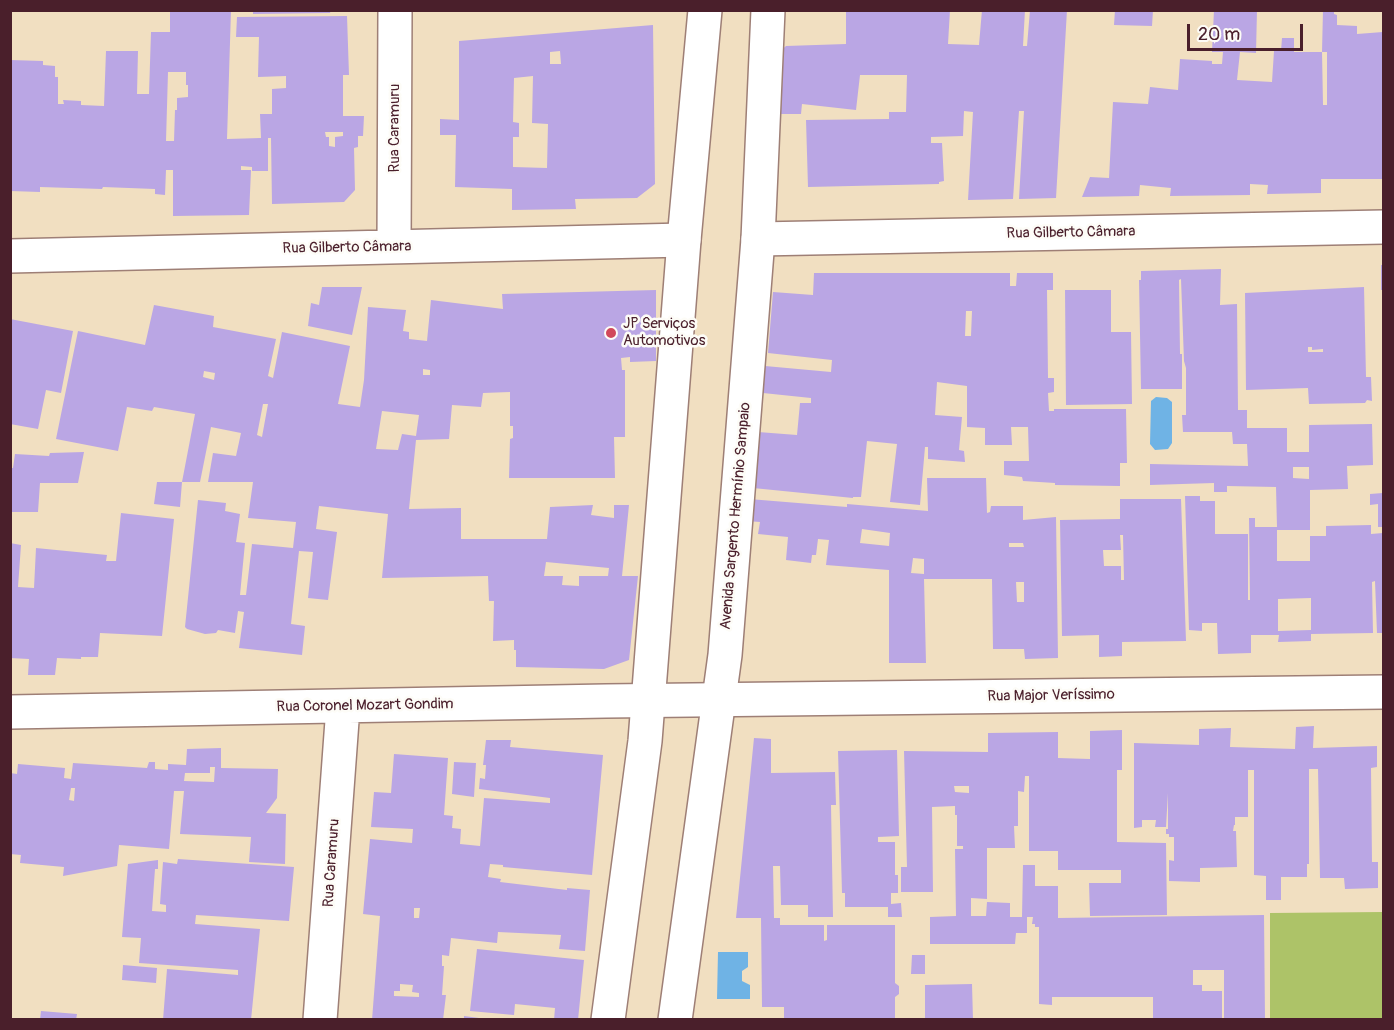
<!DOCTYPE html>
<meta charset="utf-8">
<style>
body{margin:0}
#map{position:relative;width:1394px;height:1030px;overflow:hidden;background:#f1dfc1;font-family:Pangolin,sans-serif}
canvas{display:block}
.frame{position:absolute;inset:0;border:12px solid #4a1f2b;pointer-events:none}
.scale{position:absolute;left:1187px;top:24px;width:116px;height:27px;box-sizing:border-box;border:3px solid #4a1f2b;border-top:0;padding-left:8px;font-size:18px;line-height:21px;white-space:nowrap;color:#4a1f2b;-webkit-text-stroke:4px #fdfcf7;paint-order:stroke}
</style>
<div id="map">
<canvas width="1394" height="1030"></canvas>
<div class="frame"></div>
<div class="scale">20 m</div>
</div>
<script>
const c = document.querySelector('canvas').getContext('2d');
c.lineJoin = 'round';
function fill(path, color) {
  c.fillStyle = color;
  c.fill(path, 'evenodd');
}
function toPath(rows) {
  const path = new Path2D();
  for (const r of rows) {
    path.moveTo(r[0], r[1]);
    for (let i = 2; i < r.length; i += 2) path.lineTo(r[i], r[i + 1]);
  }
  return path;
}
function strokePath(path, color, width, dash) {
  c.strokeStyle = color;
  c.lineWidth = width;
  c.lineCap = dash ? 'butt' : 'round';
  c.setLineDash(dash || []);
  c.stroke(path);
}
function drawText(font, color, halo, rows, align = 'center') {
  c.font = font + ' Pangolin,sans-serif';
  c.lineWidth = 5;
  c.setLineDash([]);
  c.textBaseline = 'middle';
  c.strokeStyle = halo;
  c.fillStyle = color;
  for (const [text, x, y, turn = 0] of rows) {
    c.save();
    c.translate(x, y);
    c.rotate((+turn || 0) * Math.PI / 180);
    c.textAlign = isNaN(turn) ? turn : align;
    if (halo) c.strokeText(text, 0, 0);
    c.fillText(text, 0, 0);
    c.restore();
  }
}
fill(toPath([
 [1383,912,1383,1019,1270,1019,1270,913]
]), '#adc368');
fill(toPath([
 [1156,397,1167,398,1172,402,1172,443,1168,449,1155,450,1150,444,1151,401],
 [718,952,748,952,748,967,742,971,742,981,750,985,750,999,717,999]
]), '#6fb3e5');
fill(toPath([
 [170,10,231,10,227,139,261,138,260,114,272,114,272,89,286,88,286,76,258,77,259,37,236,37,237,17,347,16,349,75,343,75,343,116,364,116,363,136,358,136,358,147,354,148,355,190,344,202,272,204,271,138,268,138,268,171,252,171,252,167,241,166,241,170,251,170,249,215,173,216,173,170,166,170,165,195,155,194,155,189,103,187,102,189,40,187,40,192,10,191,10,60,43,61,43,65,55,66,55,77,58,77,58,104,64,104,63,100,81,101,81,105,104,106,106,51,138,51,137,94,149,94,151,32,170,32],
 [168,72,186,72,186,85,188,85,188,97,177,98,177,110,175,110,174,141,166,141],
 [325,132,343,132,343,136,335,137,335,147,329,146,329,137,326,137],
 [253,10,331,10,330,13,253,14],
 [846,10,950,10,948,44,979,45,982,10,1025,10,1023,46,1027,46,1030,10,1067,10,1056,198,1019,199,1024,111,1019,111,1013,199,968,200,973,112,964,111,963,136,931,137,931,143,942,143,944,181,939,182,939,184,808,187,806,120,889,119,889,112,906,112,907,75,860,75,856,110,802,104,801,114,769,114,775,56,786,46,846,44],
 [1115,10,1153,10,1152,26,1114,25],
 [1214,10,1257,10,1256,53,1240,52,1237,80,1272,82,1274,51,1281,51,1282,38,1294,38,1294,52,1322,52,1323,105,1327,105,1327,52,1322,52,1323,10,1334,10,1334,14,1337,15,1337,25,1357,26,1357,34,1383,32,1383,179,1321,179,1321,193,1267,194,1268,185,1250,184,1250,195,1170,196,1171,188,1140,185,1139,196,1082,197,1090,177,1109,178,1113,102,1148,104,1150,87,1178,90,1180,59,1212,61,1212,64,1222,64,1223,52,1212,52],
 [653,25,655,184,637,198,575,199,576,209,512,210,512,189,455,187,456,135,440,135,440,119,459,120,459,41],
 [560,51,561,64,550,64,550,52],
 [533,76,532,123,548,124,547,168,513,167,513,137,519,137,519,123,513,122,514,78],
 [1381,265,1383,265,1383,290,1381,290],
 [1221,269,1220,305,1237,304,1238,410,1247,410,1247,428,1287,428,1287,452,1309,452,1309,425,1372,424,1373,465,1347,466,1348,489,1310,490,1310,530,1277,530,1277,561,1310,561,1310,536,1326,536,1326,526,1371,525,1371,534,1383,533,1383,633,1377,633,1375,581,1372,582,1373,633,1311,634,1311,641,1278,642,1279,635,1251,635,1251,653,1218,654,1217,623,1202,623,1202,631,1189,630,1185,496,1200,496,1200,501,1215,501,1215,534,1248,534,1248,600,1250,600,1249,518,1255,518,1255,527,1277,527,1276,487,1227,486,1227,492,1214,492,1214,483,1150,485,1150,464,1248,466,1247,444,1233,444,1232,432,1183,432,1182,415,1186,415,1186,368,1184,361,1181,279,1179,280,1180,354,1182,354,1182,389,1141,389,1139,280,1141,280,1141,271],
 [1293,467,1309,467,1309,479,1293,478],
 [1311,598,1311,630,1278,631,1278,599],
 [814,273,1010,273,1010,286,1016,286,1017,273,1053,273,1053,290,1047,290,1048,378,1054,378,1054,392,1048,393,1049,411,1054,411,1054,409,1126,409,1127,463,1120,463,1120,486,1055,485,1055,483,1023,481,1022,477,1004,475,1004,461,1029,461,1028,427,1011,427,1012,445,985,445,985,428,967,427,967,386,937,382,935,415,962,417,959,450,964,451,965,462,928,459,928,447,925,447,920,505,890,502,897,444,867,441,861,497,853,497,853,498,753,488,758,432,797,435,800,403,811,403,811,398,763,393,765,366,831,372,832,360,768,353,773,292,813,295],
 [966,311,972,311,971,336,965,336],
 [322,287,362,287,352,335,308,326,311,303,319,305],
 [1364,287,1366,377,1371,377,1372,401,1367,400,1365,403,1309,404,1308,388,1246,390,1245,293],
 [1308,347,1312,347,1312,350,1323,349,1323,352,1308,352],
 [656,290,656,361,630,362,630,357,621,358,622,370,625,370,625,437,614,437,615,478,509,478,510,439,513,438,513,426,510,426,510,392,483,393,481,407,452,405,449,439,416,440,409,509,461,508,461,539,547,539,550,507,593,505,591,515,614,518,614,505,629,505,622,576,638,576,629,660,604,669,516,667,516,650,514,650,514,640,493,641,494,601,489,601,488,576,382,578,388,514,319,506,316,529,337,532,328,600,308,598,313,552,299,551,291,624,305,626,302,655,239,648,244,612,238,611,235,633,218,630,216,633,205,634,187,629,185,627,198,500,226,503,225,511,240,514,236,542,245,543,240,595,246,595,252,544,293,548,296,522,248,518,253,482,208,482,213,453,236,456,241,433,211,427,200,482,182,482,195,414,154,407,152,411,127,407,118,451,56,439,78,331,145,345,154,305,214,316,213,327,276,339,268,376,273,378,282,332,350,346,338,404,360,407,364,380,368,307,406,310,403,331,409,332,409,339,427,341,431,300,503,309,502,294],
 [423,369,430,370,430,375,423,375],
 [204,371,215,373,214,380,203,377],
 [263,404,268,404,262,437,257,435],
 [382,411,419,415,416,436,402,434,398,450,376,449],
 [546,562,609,568,608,576,579,576,579,586,562,585,563,576,544,576],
 [1065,290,1111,290,1111,332,1131,332,1132,404,1066,405],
 [10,319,73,331,61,393,46,390,38,429,10,424],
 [84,452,78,483,40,483,38,512,10,512,10,468,13,468,15,454,49,456,50,453],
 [927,478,986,478,987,513,990,512,991,506,1023,506,1023,520,1056,517,1058,658,1025,659,1024,649,993,649,992,579,924,579,926,663,889,663,889,570,826,565,829,540,818,539,816,555,812,555,811,563,786,560,788,537,758,534,760,522,747,521,749,499,847,507,847,504,928,511],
 [862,529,890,533,889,546,860,543],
 [1009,543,1023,543,1024,547,1009,547],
 [913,558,924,559,924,574,911,573],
 [1016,582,1024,582,1024,602,1017,602],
 [157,482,182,482,180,507,154,504],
 [1383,493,1383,527,1378,527,1378,504,1370,505,1370,494],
 [1120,499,1181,499,1186,641,1122,642,1122,656,1099,657,1099,635,1062,636,1060,520,1120,519],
 [1120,535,1123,535,1124,580,1121,580,1121,566,1104,566,1103,550,1121,550],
 [121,513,174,519,162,636,100,633,98,657,81,657,81,659,57,658,55,675,28,675,29,659,10,658,10,543,21,545,18,587,34,588,36,548,107,555,106,561,116,561],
 [1314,726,1313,748,1377,746,1377,767,1371,768,1372,862,1378,862,1378,888,1345,889,1344,878,1320,878,1318,769,1309,769,1309,864,1307,864,1307,877,1281,877,1281,900,1266,900,1266,876,1254,875,1254,770,1248,770,1248,817,1235,817,1235,825,1234,825,1233,831,1236,831,1237,867,1200,868,1200,882,1169,881,1169,860,1174,861,1174,837,1169,837,1169,834,1166,834,1166,829,1168,829,1168,793,1166,827,1155,827,1156,820,1142,820,1142,827,1134,828,1134,743,1199,745,1199,729,1231,728,1230,747,1295,749,1296,727],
 [1122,730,1122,770,1117,770,1117,842,1166,843,1167,915,1090,916,1089,883,1121,883,1121,870,1058,870,1058,851,1029,851,1029,776,1025,776,1024,792,1018,791,1018,826,1014,826,1015,848,987,848,987,899,971,898,971,916,986,916,987,902,1010,903,1010,917,1022,917,1023,865,1035,865,1035,886,1058,886,1058,918,1264,915,1265,1020,1224,1020,1224,970,1193,970,1193,985,1202,985,1202,991,1222,991,1222,1020,1153,1020,1153,997,1052,997,1052,1005,1039,1004,1039,927,1035,927,1035,924,1032,924,1033,917,1027,917,1027,933,1016,933,1015,944,930,944,930,917,956,916,955,849,963,849,963,846,957,846,957,815,955,815,955,806,932,807,933,892,901,892,901,867,907,867,904,751,988,752,988,733,1058,732,1058,758,1090,759,1090,731],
 [954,786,969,786,969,793,955,792],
 [754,738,771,739,771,773,835,772,836,805,831,805,833,917,808,917,808,905,781,905,780,866,773,866,774,918,780,918,780,925,824,925,824,941,827,940,827,925,895,925,895,983,899,986,899,994,895,997,895,1020,784,1020,784,1007,762,1007,761,918,736,918],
 [486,740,511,740,510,747,603,755,592,875,503,867,503,865,490,864,488,877,501,879,500,882,567,890,567,888,590,890,585,951,559,949,561,935,498,932,497,943,451,938,449,956,442,955,442,966,444,966,442,995,446,995,443,1020,372,1020,380,916,363,914,370,839,412,843,413,829,371,827,374,792,391,793,394,754,448,758,444,815,453,816,452,828,461,829,460,844,480,846,484,798,550,803,550,798,479,789,480,778,485,779,486,765,483,765],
 [414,908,420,908,419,918,414,918],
 [400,984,413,985,412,992,419,993,419,997,394,996,394,991,400,991],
 [221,748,221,768,278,769,277,798,266,813,286,814,285,864,249,862,251,837,180,834,184,791,174,791,169,849,119,845,117,866,63,876,64,867,20,863,21,855,10,854,10,773,17,774,18,764,65,768,64,778,71,779,73,763,147,768,149,762,155,762,155,769,168,770,168,764,186,765,187,749],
 [210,767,215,767,214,782,184,781,185,773,210,773],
 [71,788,75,788,74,801,69,800],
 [897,750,899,836,878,837,878,842,895,842,895,875,898,875,898,893,891,893,891,904,901,903,902,917,888,917,888,907,845,907,845,893,842,893,838,751],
 [454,762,476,763,474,797,452,794],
 [178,859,294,867,289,921,196,915,195,924,260,929,251,1020,163,1020,167,969,238,975,238,970,139,963,141,938,122,937,128,864,158,860,158,869,155,869,152,911,166,912,166,905,160,904,163,862,177,864],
 [477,949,584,960,578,1020,554,1020,555,1008,515,1004,514,1015,470,1011],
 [912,955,925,955,925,974,911,974],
 [123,965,157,968,156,983,122,980],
 [972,984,973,1020,925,1020,925,985],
 [41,1011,77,1014,76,1020,40,1020],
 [464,1016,479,1018,479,1020,464,1020]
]), '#baa6e4');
const minor = toPath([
 [758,239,1384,227],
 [394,246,395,10],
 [10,256,684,240],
 [10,712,606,701,1384,692],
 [320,1020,343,707]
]);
const major = toPath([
 [608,1020,645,741,684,240,705,10],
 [675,1020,725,655,758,239,768,10]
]);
strokePath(minor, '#9e7f76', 36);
strokePath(major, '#9e7f76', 36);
strokePath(minor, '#fff', 33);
strokePath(major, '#fff', 33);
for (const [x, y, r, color] of [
 [611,333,6,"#d1495b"]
]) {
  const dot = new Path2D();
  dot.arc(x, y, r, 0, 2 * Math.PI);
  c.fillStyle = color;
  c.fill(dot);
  strokePath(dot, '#fdfcf7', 2);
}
drawText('15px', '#4a1f2b', '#fdfcf7', [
 ["Rua Caramuru",395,128,-90],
 ["Rua Gilberto Câmara",1071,233,-1],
 ["Rua Gilberto Câmara",347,248,-1],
 ["Avenida Sargento Hermínio Sampaio",736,516,-85],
 ["Rua Major Veríssimo",1051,696,-1],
 ["Rua Coronel Mozart Gondim",365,706,-1],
 ["Rua Caramuru",332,863,-86]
]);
drawText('15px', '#4a1f2b', '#fdfcf7', [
 ["JP Serviços",623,324],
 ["Automotivos",623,341]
], 'left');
</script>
